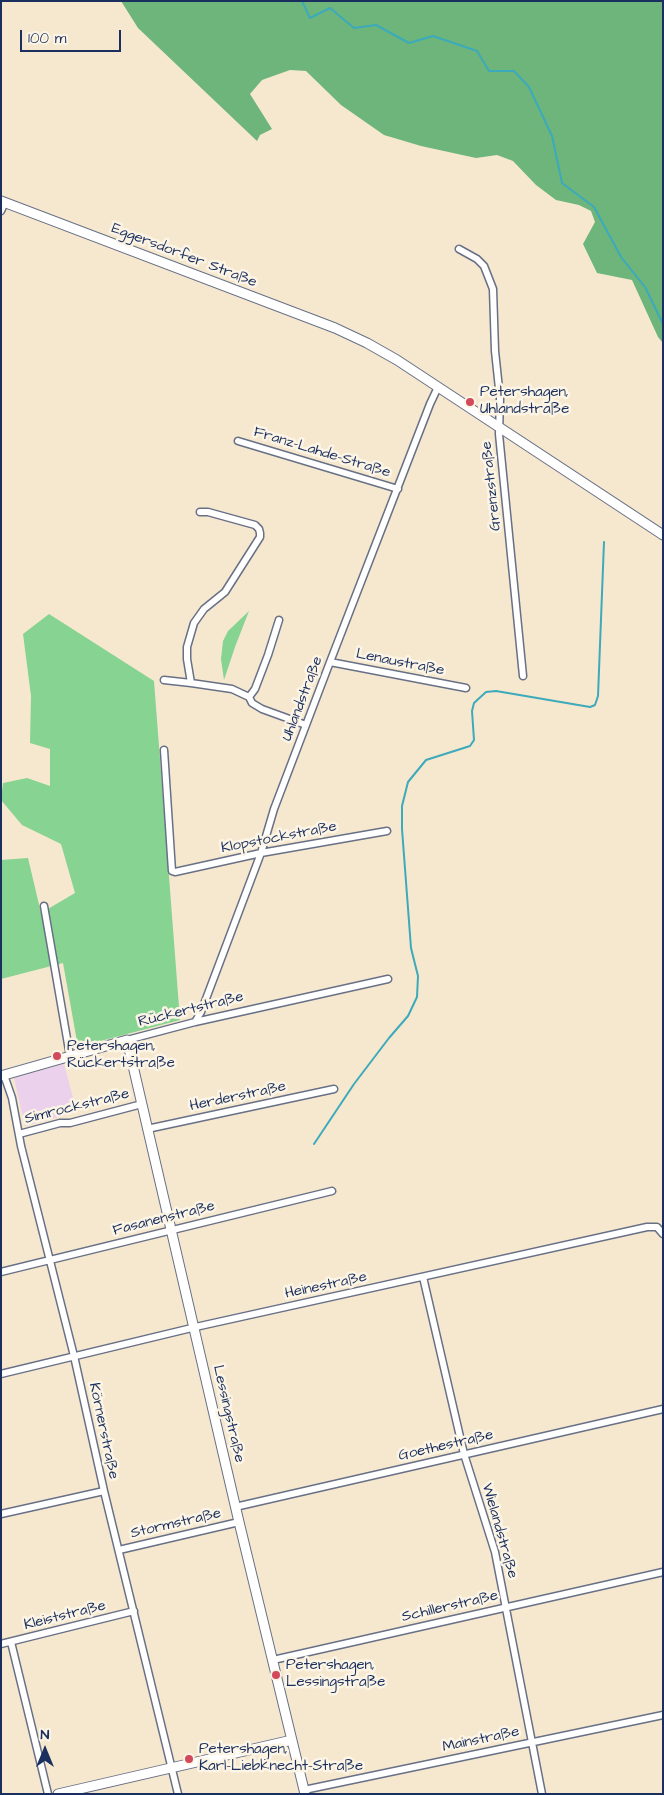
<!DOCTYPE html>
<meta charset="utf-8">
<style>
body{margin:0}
#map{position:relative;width:664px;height:1795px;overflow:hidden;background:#f6e8cf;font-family:"Architects Daughter",sans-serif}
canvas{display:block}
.frame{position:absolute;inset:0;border:2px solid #1b2f5e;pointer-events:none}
.north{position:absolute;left:20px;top:1725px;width:50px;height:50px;-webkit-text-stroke:4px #fcf5e5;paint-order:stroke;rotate:0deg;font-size:14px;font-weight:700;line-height:20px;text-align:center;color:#1b2f5e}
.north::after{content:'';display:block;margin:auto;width:18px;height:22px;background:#1b2f5e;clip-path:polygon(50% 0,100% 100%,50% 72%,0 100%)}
.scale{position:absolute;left:20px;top:30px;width:101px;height:22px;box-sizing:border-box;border:2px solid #1b2f5e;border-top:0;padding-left:6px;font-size:15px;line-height:18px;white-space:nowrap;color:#1b2f5e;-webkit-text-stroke:4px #fcf5e5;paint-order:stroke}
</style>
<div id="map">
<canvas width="664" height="1795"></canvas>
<div class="frame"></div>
<div class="north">N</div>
<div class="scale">100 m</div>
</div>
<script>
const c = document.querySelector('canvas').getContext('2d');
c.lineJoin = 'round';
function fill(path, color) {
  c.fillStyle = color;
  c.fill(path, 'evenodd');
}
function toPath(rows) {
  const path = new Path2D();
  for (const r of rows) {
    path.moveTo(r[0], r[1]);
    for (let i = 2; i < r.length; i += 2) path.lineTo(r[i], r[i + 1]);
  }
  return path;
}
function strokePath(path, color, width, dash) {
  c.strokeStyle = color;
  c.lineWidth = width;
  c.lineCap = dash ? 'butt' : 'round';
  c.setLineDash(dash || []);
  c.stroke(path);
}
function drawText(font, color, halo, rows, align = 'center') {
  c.font = font + ' "Architects Daughter",sans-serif';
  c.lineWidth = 5;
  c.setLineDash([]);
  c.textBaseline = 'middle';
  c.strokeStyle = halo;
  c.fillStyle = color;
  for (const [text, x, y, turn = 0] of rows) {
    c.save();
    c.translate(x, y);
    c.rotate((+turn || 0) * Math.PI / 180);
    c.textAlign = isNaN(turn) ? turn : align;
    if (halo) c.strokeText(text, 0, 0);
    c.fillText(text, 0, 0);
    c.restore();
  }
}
fill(toPath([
 [64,1064,77,1112,25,1126,14,1078]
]), '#ebd1eb');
fill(toPath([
 [249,611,235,647,224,680,221,659,223,641,228,631],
 [49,614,154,681,180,1020,78,1047,63,963,1,979,1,860,28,858,41,913,75,893,61,844,22,825,1,800,3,783,27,778,50,786,50,749,30,743,31,696,23,634]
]), '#87d391');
fill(toPath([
 [121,1,663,1,663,343,658,337,632,280,597,273,583,244,595,222,591,211,579,205,556,200,536,185,513,161,497,155,476,158,421,146,384,135,341,105,306,71,290,70,262,80,250,94,272,129,260,135,257,141,138,28]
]), '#6db57b');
strokePath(toPath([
 [302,1,310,18,330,8,354,28,376,25,409,43,433,36,477,51,489,71,514,71,529,87,552,136,562,183,594,207,621,257,645,287,663,324],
 [314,1144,354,1084,389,1038,408,1016,417,997,418,976,411,948,402,829,402,806,408,782,426,760,470,746,474,740,472,711,474,703,486,692,496,691,590,707,595,705,598,696,604,542]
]), '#3caabb', 2);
const street = toPath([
 [1,211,5,202],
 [459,249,477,259,484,266,493,289,495,351,500,398,499,434,523,676],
 [238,441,398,489],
 [200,512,208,512,255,525,259,529,260,533,260,537,225,592,204,609,194,623,187,647,187,659,191,683,232,689,249,697,252,703,262,709,306,725],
 [330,662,466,688],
 [164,680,191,683],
 [249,697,255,689,268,655,279,620],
 [164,750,172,871,175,872,261,853,387,831],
 [44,906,70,1056],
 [195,1022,201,1012,261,853,274,809,330,662,430,404,438,387],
 [127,1040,195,1022,388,979],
 [4,1075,12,1098,21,1146,74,1356,104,1491,178,1794],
 [147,1129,334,1089],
 [19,1134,60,1123,70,1123,142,1104],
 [1,1272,332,1191],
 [423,1277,464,1454,495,1552,542,1794],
 [1,1374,200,1326,647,1227,657,1227,663,1234],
 [235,1507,663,1409],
 [1,1514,104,1491],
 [119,1550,239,1522],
 [11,1642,48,1794],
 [1,1644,134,1611],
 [273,1660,663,1572],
 [304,1790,663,1715]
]);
const secondary = toPath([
 [1,201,335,328,367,343,397,360,663,535],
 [1,1076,127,1040,239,1522,305,1794],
 [58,1794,292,1740]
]);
strokePath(street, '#687086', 9);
strokePath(secondary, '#687086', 11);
strokePath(street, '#fff', 6);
strokePath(secondary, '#fff', 9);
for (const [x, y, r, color] of [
 [470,402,5,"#d1495b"],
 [57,1056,5,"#d1495b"],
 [276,1675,5,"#d1495b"],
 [189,1759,5,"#d1495b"]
]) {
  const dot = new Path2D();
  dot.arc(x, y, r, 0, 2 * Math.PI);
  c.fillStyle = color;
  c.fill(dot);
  strokePath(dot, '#fcf5e5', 2);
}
drawText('15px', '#1b2f5e', '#fcf5e5', [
 ["Eggersdorfer Straße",184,256,21],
 ["Franz-Lahde-Straße",322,453,17],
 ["Grenzstraße",492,486,-96],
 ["Lenaustraße",400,663,11],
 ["Uhlandstraße",303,699,-69],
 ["Klopstockstraße",279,838,-11],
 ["Rückertstraße",191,1010,-14],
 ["Herderstraße",238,1097,-12],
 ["Simrockstraße",77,1107,-14],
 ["Fasanenstraße",164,1219,-14],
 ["Heinestraße",326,1286,-12],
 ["Lessingstraße",228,1414,77],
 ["Körnerstraße",103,1431,78],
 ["Goethestraße",446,1446,-13],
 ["Stormstraße",176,1524,-13],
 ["Wielandstraße",499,1531,74],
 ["Schillerstraße",450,1607,-13],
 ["Kleiststraße",65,1616,-14],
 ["Mainstraße",481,1740,-12]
]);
drawText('15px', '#1b2f5e', '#fcf5e5', [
 ["Petershagen,",480,393],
 ["Uhlandstraße",480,410],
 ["Petershagen,",67,1047],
 ["Rückertstraße",67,1064],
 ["Petershagen,",286,1666],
 ["Lessingstraße",286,1683],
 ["Petershagen,",199,1750],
 ["Karl-Liebknecht-Straße",199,1767]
], 'left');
</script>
